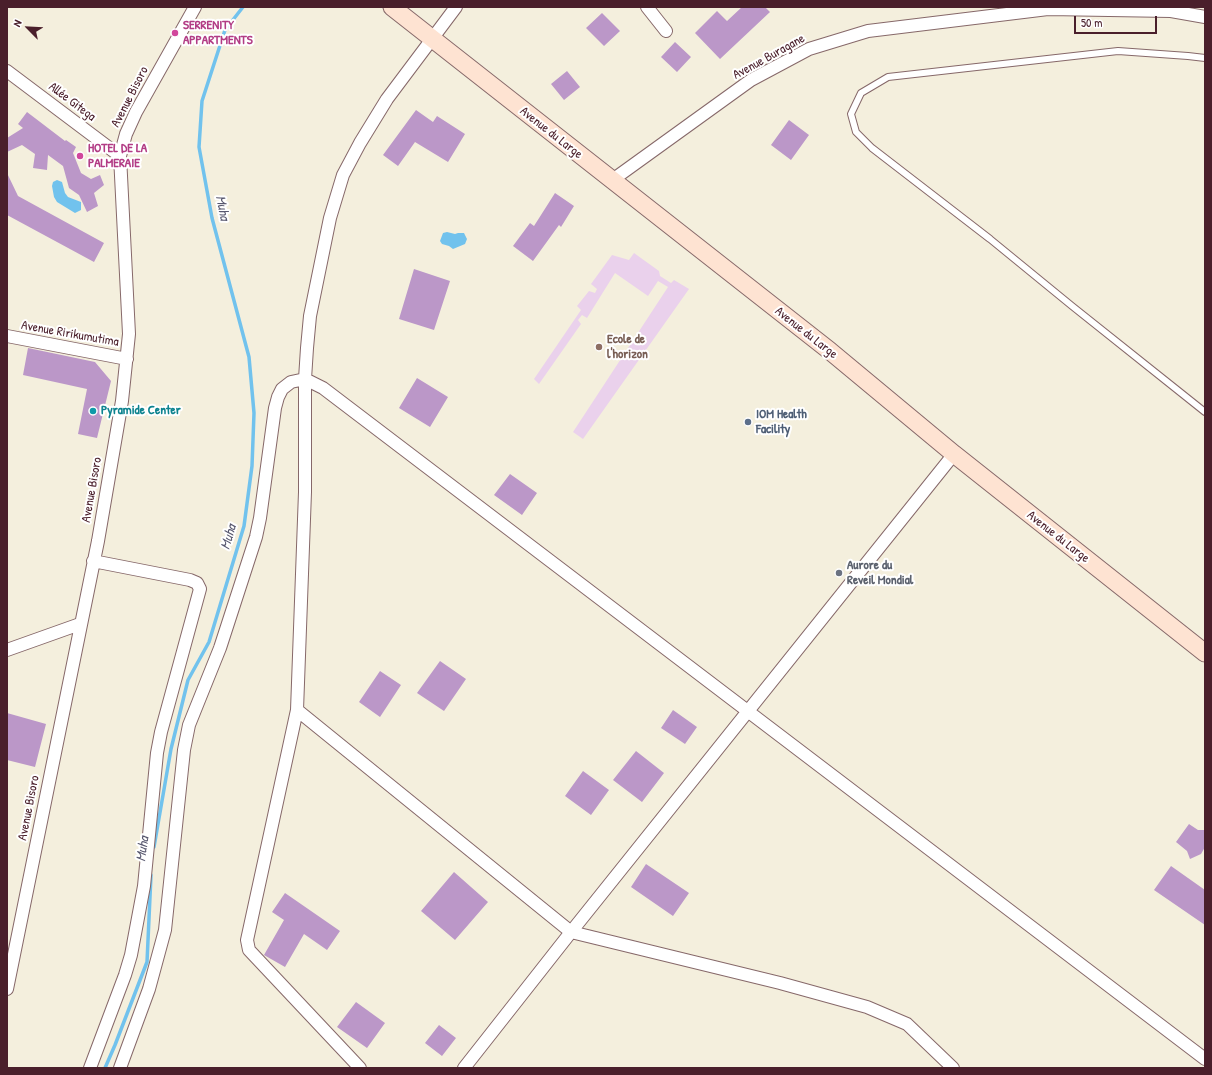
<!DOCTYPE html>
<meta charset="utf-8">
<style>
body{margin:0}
#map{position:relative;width:1212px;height:1075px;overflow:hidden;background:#f4efdd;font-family:"Patrick Hand",sans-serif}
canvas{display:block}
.frame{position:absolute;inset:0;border:8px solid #4a1f2b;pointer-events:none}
.north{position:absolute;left:8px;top:8px;width:40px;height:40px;-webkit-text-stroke:3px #fff;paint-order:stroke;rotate:294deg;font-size:11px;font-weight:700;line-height:16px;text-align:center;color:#4a1f2b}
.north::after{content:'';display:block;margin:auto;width:14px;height:18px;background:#4a1f2b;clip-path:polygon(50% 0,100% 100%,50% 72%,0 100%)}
.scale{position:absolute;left:1074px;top:16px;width:83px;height:18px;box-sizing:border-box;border:2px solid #4a1f2b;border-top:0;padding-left:5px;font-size:12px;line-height:14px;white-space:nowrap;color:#4a1f2b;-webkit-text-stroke:3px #fff;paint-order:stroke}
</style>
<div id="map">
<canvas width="1212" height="1075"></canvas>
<div class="frame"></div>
<div class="north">N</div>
<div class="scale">50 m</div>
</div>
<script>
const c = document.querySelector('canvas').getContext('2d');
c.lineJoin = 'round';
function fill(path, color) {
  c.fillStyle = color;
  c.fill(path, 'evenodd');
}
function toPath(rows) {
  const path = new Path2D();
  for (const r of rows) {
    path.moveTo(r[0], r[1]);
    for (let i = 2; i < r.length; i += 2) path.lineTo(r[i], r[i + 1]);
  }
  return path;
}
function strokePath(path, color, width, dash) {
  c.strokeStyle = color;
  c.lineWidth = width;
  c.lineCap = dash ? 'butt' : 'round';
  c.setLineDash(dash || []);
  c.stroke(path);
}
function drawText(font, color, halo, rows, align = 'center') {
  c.font = font + ' "Patrick Hand",sans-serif';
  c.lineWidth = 4;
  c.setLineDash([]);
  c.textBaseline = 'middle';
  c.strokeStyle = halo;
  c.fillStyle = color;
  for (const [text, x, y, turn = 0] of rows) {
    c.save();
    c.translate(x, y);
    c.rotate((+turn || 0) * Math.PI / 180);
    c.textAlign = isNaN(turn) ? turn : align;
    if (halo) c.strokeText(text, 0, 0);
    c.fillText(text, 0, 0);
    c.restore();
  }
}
fill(toPath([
 [634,253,659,271,660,276,671,283,674,280,689,289,583,439,573,432,668,287,658,281,648,296,615,273,587,318,582,315,578,320,581,324,539,384,534,379,581,310,577,306,589,291,595,293,597,289,591,284,612,255,629,260]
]), '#ead1ec');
fill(toPath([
 [57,180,62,182,65,193,68,197,81,202,81,210,75,213,57,202,54,197,52,186,53,182],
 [447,232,455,234,458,233,464,233,467,239,465,244,453,249,449,246,442,244,440,241,443,233]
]), '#71c2ed');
strokePath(toPath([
 [154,847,171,749,188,680,209,642,244,526,252,466,254,413,249,357,212,218,199,147,202,101,225,30,243,7],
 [105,1068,115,1045,147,962,151,875]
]), '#71c2ed', 3.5);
fill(toPath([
 [742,7,765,7,770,12,720,59,695,33,717,11,727,21],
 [602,13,620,31,604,46,586,28],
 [675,42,691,57,677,72,661,57],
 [567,71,580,87,564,100,551,84],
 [416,110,433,122,437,116,465,134,448,162,415,142,398,166,383,155],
 [27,112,65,141,66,140,76,147,73,153,81,173,91,179,100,175,104,185,94,193,98,206,87,212,79,195,69,188,63,166,48,155,47,170,33,168,35,154,22,145,7,152,7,138,23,128,18,124],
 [789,120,809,135,791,160,771,145],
 [7,173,18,196,104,243,94,262,7,215],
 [555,193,574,206,561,227,559,225,533,261,513,246,530,223,534,226],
 [414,269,450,281,434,330,399,319],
 [28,348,95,362,111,381,97,438,78,434,87,389,23,375],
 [417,378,448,397,430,427,399,408],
 [510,474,537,493,522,515,494,495],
 [440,661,466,679,444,711,417,693],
 [380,671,401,685,380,717,359,702],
 [673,710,697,727,685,744,661,728],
 [7,713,46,724,35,767,7,760],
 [636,751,664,773,642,802,613,780],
 [583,771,609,790,591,815,565,796],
 [1189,824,1198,830,1205,830,1205,847,1201,854,1190,859,1187,851,1176,842],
 [646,864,689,893,673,916,631,887],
 [1171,866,1205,890,1205,925,1154,890],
 [454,872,488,902,455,940,421,911],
 [285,893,340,931,327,950,304,934,285,967,264,955,284,920,272,912],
 [356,1002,385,1023,367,1048,337,1027],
 [439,1025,456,1038,442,1056,425,1043]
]), '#bb97c8');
const lane = toPath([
 [1205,58,1188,56,1118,51,888,77,861,93,851,114,856,132,872,148,990,239,1072,306,1205,412]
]);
const street = toPath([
 [647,7,666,31],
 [7,71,120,156],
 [611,181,751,80,809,49,868,31,1048,9,1171,11,1205,17],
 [7,336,127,359],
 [7,650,80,624],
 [297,710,571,932,780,983,867,1007,907,1024,953,1068],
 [7,989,98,541,122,401,129,334,120,156,126,134,136,112,195,7],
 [90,1068,125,975,131,955,144,886,157,753,161,732,200,589,197,583,190,580,93,561],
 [120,1068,149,989,165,930,184,750,189,725,220,648,256,537,260,518,275,408,278,397,282,389,291,382,305,379,323,388,1205,1059],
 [360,1068,249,950,247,940,297,710,305,492,305,379,307,348,310,316,330,218,343,175,360,143,387,99,456,7],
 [464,1068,571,932,954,454]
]);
const secondary = toPath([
 [392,7,830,351,954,454,1205,653]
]);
strokePath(lane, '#866869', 8);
strokePath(street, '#866869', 14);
strokePath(secondary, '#866869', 19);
strokePath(lane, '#fff', 6);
strokePath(street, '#fff', 12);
strokePath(secondary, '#fee3d2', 17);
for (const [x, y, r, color] of [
 [175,33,4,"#d1479c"],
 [80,156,4,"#d1479c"],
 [599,347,4,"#8d6e63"],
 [93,411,4,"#0f9aa8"],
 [748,422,4,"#5c6f8a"],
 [839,573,4,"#6b7280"]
]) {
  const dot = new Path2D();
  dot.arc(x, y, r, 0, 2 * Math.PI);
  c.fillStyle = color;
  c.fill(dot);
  strokePath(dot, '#fff', 1.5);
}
drawText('bold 13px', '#b23c85', '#fff', [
 ["SERRENITY",183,26],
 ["APPARTMENTS",183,41],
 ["HOTEL DE LA",88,149],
 ["PALMERAIE",88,164]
], 'left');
drawText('13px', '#4a1f2b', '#fff', [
 ["Avenue Buragane",769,57,-29],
 ["Avenue Bisoro",130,97,-63],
 ["Allée Gitega",72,102,37],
 ["Avenue du Large",551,133,38],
 ["Avenue du Large",806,333,38],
 ["Avenue Ririkumutima",70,334,10],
 ["Avenue Bisoro",92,490,-80],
 ["Avenue du Large",1058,537,38],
 ["Avenue Bisoro",29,808,-79]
]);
drawText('bold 13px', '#785e54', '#fff', [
 ["Ecole de",607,340],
 ["l'horizon",607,355]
], 'left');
drawText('bold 13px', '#0d838f', '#fff', [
 ["Pyramide Center",101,411]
], 'left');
drawText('bold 13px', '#4e5e75', '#fff', [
 ["IOM Health",756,415],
 ["Facility",756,430]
], 'left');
drawText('bold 13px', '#5b616d', '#fff', [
 ["Aurore du",847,566],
 ["Reveil Mondial",847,581]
], 'left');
drawText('italic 14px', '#58586f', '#fff', [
 ["Muha",222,208,78],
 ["Muha",229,537,-74],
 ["Muha",143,849,-82]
]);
</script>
